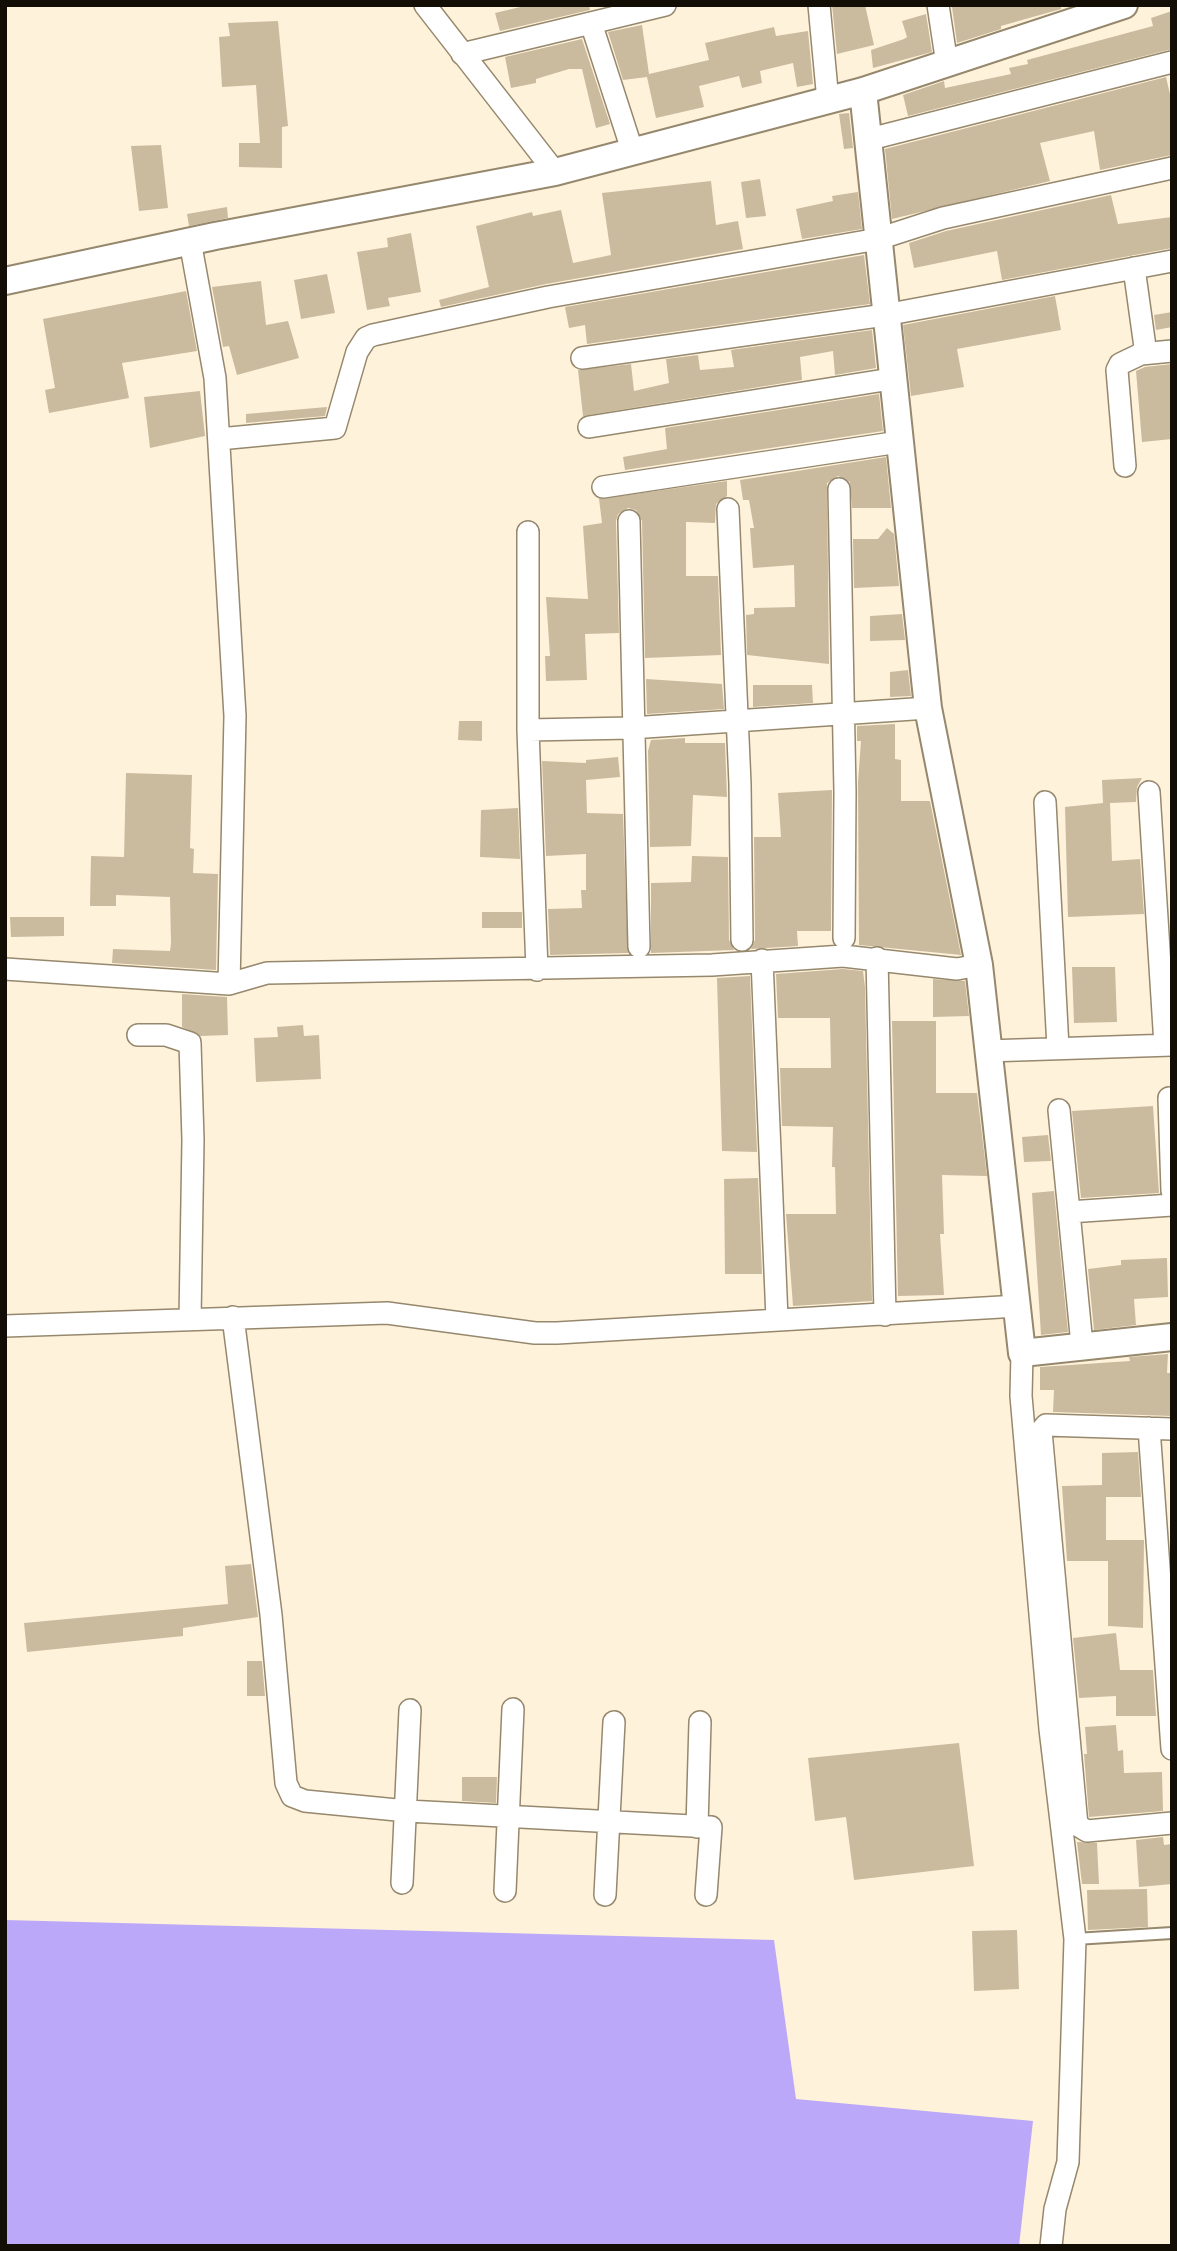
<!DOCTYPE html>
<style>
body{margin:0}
#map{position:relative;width:1177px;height:2251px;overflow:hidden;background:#fff2db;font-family:"Noto Sans",sans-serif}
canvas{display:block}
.frame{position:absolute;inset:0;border:7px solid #130e05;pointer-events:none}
</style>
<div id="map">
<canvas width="1177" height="2251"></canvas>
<div class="frame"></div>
</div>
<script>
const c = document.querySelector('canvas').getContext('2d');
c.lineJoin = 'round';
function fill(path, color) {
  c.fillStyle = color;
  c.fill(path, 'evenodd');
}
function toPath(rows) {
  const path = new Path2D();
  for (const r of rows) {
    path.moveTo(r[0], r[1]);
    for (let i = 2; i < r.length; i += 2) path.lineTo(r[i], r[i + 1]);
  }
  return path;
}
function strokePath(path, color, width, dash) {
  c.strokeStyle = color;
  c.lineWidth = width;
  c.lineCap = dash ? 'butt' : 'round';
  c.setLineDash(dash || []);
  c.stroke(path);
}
fill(toPath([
 [5,1920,774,1940,796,2099,1033,2121,1019,2246,5,2246]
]), '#bba8f8');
fill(toPath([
 [529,5,589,5,590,10,500,31,495,13],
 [832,5,865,5,874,45,837,54],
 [959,5,1061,5,1061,9,1001,26,1001,29,957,43,952,7],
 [1172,11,1172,49,908,116,903,95,944,81,945,88,1011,74,1009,68,1028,64,1027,60,1153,26,1151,18],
 [926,14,932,52,873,68,871,50,904,39,907,37,902,21],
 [278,21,288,126,282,127,282,168,239,167,239,143,260,143,256,85,222,87,219,37,230,36,228,23],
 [642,25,649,74,709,60,705,43,774,27,776,36,808,31,813,84,797,87,793,63,760,71,762,83,742,88,739,76,699,86,704,107,656,118,647,77,623,80,608,32],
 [582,39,610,124,596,128,582,69,569,69,536,79,536,83,511,88,505,57],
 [1166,77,1172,103,1172,155,1100,170,1094,131,1040,143,1050,181,892,219,885,149],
 [849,113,853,148,844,149,839,114],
 [161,145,168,208,139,211,131,146],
 [760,179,766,216,746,218,741,182],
 [711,181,716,225,738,221,743,249,546,284,441,307,439,300,489,287,476,226,532,212,533,216,561,210,573,263,611,255,602,193],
 [858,192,862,229,802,239,796,209,833,201,832,196],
 [1111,195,1118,224,1172,217,1172,248,1002,280,997,251,914,268,909,243,946,231],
 [227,207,228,218,189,226,187,214],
 [411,233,421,292,388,298,390,306,367,310,357,252,388,247,387,238],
 [864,255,870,304,587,344,585,325,569,328,565,307],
 [327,274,335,313,301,319,294,280],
 [261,281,266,325,288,321,299,358,237,375,229,346,223,347,212,287],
 [186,291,197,351,122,363,129,398,49,413,45,390,55,388,43,319],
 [1055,296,1061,330,957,349,964,387,911,396,903,325],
 [1172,312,1172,327,1156,330,1154,315],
 [872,330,876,368,835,375,833,351,800,357,802,380,583,416,578,370,631,364,634,391,669,383,666,359,698,355,700,370,734,367,731,350],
 [1172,364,1172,439,1142,442,1136,371,1145,367],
 [200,391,205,436,150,448,144,397],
 [879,394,883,431,625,470,623,457,667,449,665,428],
 [327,407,325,416,246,423,246,414],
 [886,457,891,508,852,508,850,482,838,476,827,483,829,664,747,655,746,615,754,614,754,608,795,607,794,565,753,568,750,528,754,528,749,500,743,500,740,480],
 [727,481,727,496,716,504,715,523,686,522,686,576,718,576,721,655,645,658,642,521,636,510,628,508,618,514,616,521,619,633,585,634,587,680,546,681,545,656,550,656,546,597,588,599,583,526,602,523,599,499],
 [887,528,894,534,899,586,854,588,853,539,878,539],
 [902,614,905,640,870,641,870,616],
 [908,670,911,696,890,697,890,672],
 [646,679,722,684,724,709,647,714],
 [753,685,812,685,813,703,753,707],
 [459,721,482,721,482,741,458,740],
 [895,724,895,759,901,760,901,801,930,801,961,955,859,945,858,782,861,741,857,741,857,726],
 [685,738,685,743,725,743,727,797,693,795,691,846,650,847,648,751,651,740],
 [618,757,620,777,586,780,587,813,623,814,628,953,550,955,548,909,582,908,581,890,586,890,586,854,546,856,542,761,586,763,586,760],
 [126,773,192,775,190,848,194,849,193,873,218,874,216,970,112,963,113,949,170,951,171,943,170,897,116,895,116,906,90,906,91,856,124,857],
 [1142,778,1137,787,1136,802,1110,803,1112,861,1140,859,1144,914,1068,917,1065,807,1103,803,1102,780],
 [832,790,831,931,797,931,798,946,751,949,755,940,754,837,781,837,778,793],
 [518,808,520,859,480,857,481,810],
 [692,856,728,857,729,940,734,950,651,953,651,883,691,882],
 [482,912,522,912,522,928,482,928],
 [10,917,64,917,64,936,11,937],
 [1072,967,1115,967,1117,1022,1074,1023],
 [843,969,863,971,865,987,872,1301,793,1306,786,1214,836,1214,835,1167,832,1167,833,1127,782,1126,780,1068,831,1068,830,1018,778,1018,776,974],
 [750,976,757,1152,722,1151,717,978],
 [933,979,965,981,969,1016,933,1017],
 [182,994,227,997,228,1035,201,1036,182,1027],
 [892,1021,936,1021,936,1093,977,1093,987,1176,942,1175,944,1234,940,1234,944,1295,898,1296],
 [303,1025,304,1036,319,1035,321,1079,256,1082,254,1038,278,1037,277,1027],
 [1153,1106,1159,1193,1081,1198,1072,1111],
 [1048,1135,1051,1161,1024,1162,1022,1137],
 [758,1178,762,1274,725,1274,724,1179],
 [1054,1191,1068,1332,1041,1335,1032,1193],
 [1167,1258,1168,1297,1134,1299,1136,1325,1094,1330,1088,1269,1121,1265,1121,1260],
 [1168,1354,1167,1373,1172,1373,1172,1416,1053,1412,1054,1390,1040,1390,1040,1367,1130,1361,1129,1357],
 [1138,1452,1141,1497,1106,1497,1106,1540,1144,1540,1143,1628,1108,1626,1108,1561,1067,1561,1062,1486,1102,1485,1102,1453],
 [251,1564,258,1617,183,1628,183,1636,27,1652,24,1623,228,1604,225,1566],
 [1116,1633,1120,1670,1153,1670,1156,1716,1116,1716,1116,1696,1079,1698,1073,1638],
 [247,1661,262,1661,265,1696,247,1696],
 [1116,1725,1118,1751,1123,1750,1124,1773,1162,1772,1163,1811,1089,1817,1084,1754,1087,1754,1085,1727],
 [959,1743,974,1866,854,1880,846,1817,815,1821,808,1758],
 [462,1777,497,1777,496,1803,462,1801],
 [1163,1837,1164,1845,1172,1844,1172,1884,1139,1887,1136,1840],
 [1077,1842,1097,1843,1099,1884,1082,1884],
 [1147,1889,1148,1927,1088,1930,1087,1890],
 [1017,1930,1019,1989,974,1991,972,1931]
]), '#cabb9f');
const service = toPath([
 [1075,1939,1172,1933]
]);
const minor = toPath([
 [425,5,555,172],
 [819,5,828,101],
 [938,5,947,64],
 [591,23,665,5],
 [462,54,591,23,633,153],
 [870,139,1172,62],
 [190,241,215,378,235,716,229,984],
 [1141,354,1172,351],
 [582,358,885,315,1172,261],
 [589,427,891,379],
 [219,439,335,428,357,352,366,338,373,335,548,297,878,239,943,218,1172,168],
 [1125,466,1117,370,1120,364,1141,354,1145,347,1134,268],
 [603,487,899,442],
 [839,489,845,792,844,938],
 [728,509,740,784,742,940],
 [629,521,639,947],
 [528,532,528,730,537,970],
 [528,730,631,728,928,708],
 [1149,792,1165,1045],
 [1045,802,1058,1048],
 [877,958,885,1315],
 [762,960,777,1319],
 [5,969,229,984,267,973,712,965,843,956,957,969,979,965],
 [138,1035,166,1035,190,1043,193,1140,190,1319],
 [987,1051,1172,1045],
 [1169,1098,1172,1191],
 [1059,1110,1082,1345],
 [1069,1212,1172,1205],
 [233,1317,271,1615,286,1783,292,1796,305,1801,407,1811,711,1827,706,1895],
 [5,1326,387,1313,535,1333,557,1333,1018,1306],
 [1022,1353,1021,1396,1050,1729,1075,1939,1068,2162,1055,2209,1051,2246],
 [1149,1428,1172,1749],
 [1172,1429,1046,1425,1041,1431,1077,1825,1087,1831,1172,1823],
 [697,1827,700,1722],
 [402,1883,410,1710],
 [505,1891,513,1709],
 [605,1895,614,1722]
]);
const tertiary = toPath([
 [863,91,928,708,979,965,1022,1353,1172,1337],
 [5,281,215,236,555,172,863,91,1124,5]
]);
strokePath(service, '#96886d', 14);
strokePath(minor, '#96886d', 24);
strokePath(tertiary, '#96886d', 30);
strokePath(service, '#fff', 10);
strokePath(minor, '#fff', 21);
strokePath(tertiary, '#fff', 26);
</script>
